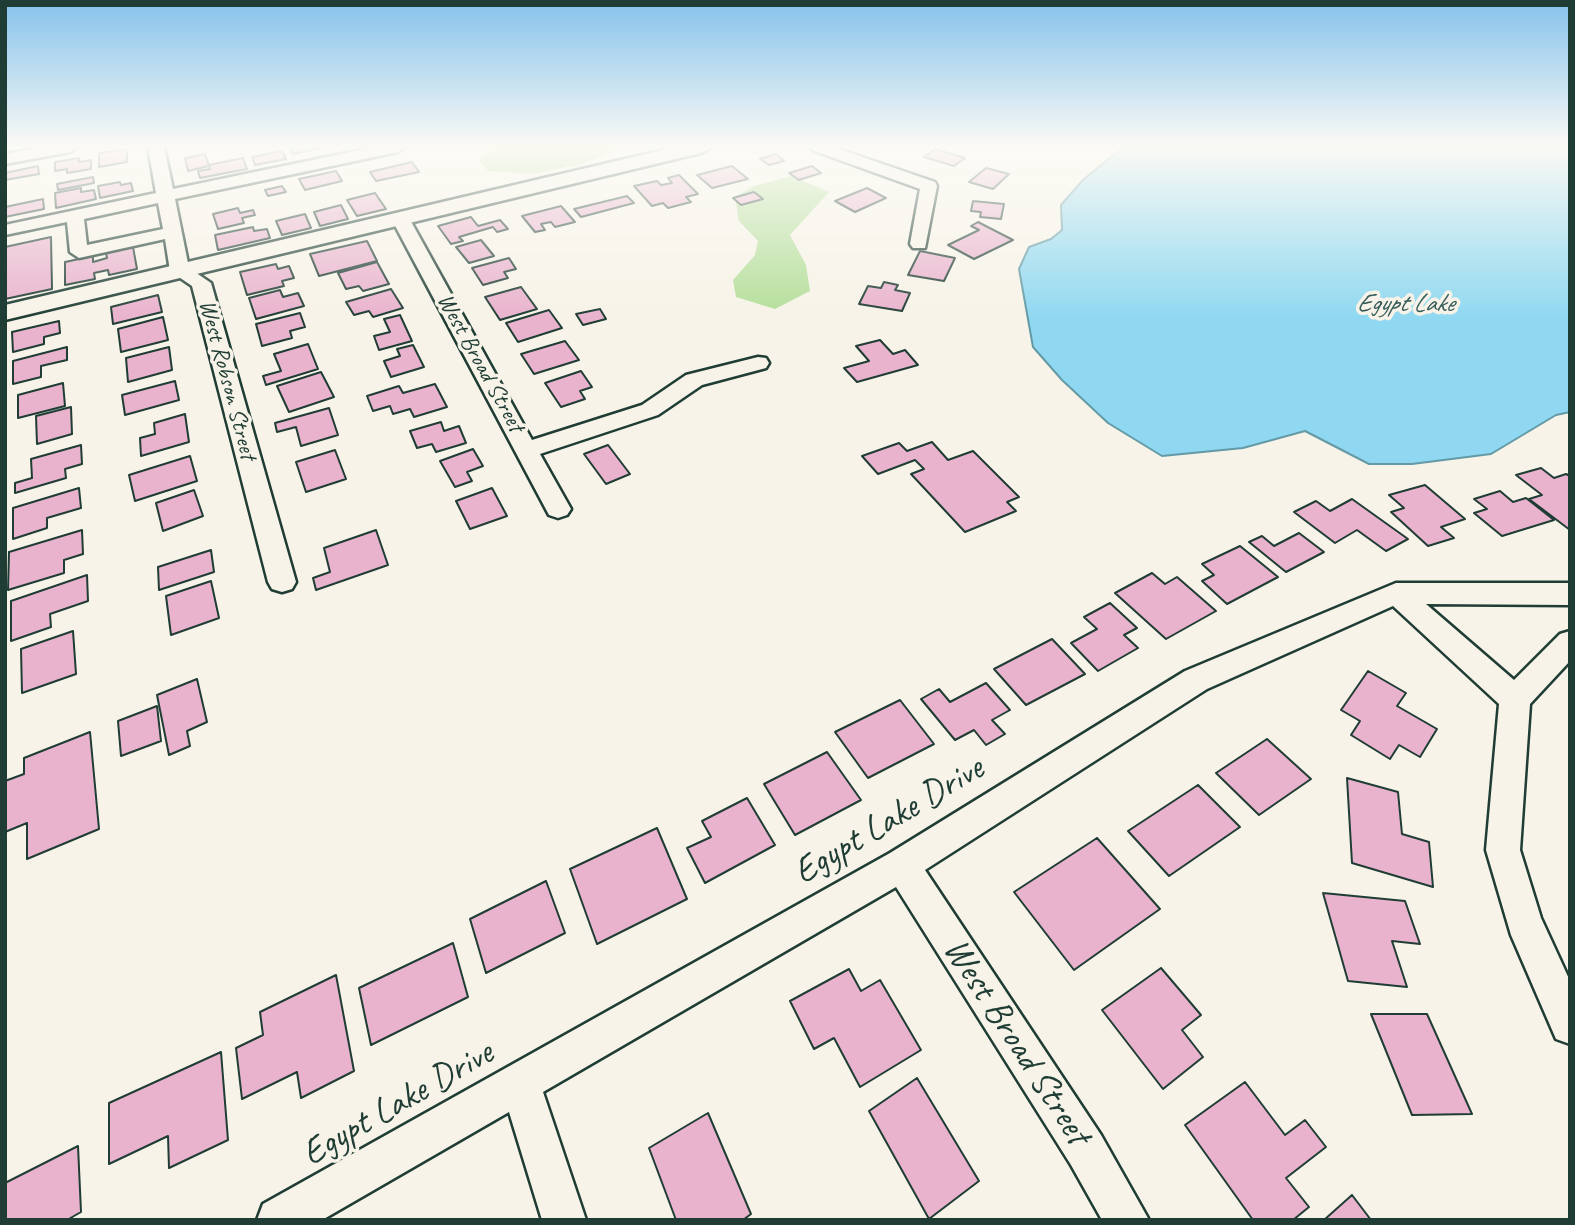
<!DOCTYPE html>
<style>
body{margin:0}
#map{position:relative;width:1575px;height:1225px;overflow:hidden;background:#f7f3e8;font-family:Caveat,sans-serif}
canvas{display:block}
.frame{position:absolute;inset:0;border:7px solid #1f3d34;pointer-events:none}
</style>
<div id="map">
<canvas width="1575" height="1225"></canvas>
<div class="frame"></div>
</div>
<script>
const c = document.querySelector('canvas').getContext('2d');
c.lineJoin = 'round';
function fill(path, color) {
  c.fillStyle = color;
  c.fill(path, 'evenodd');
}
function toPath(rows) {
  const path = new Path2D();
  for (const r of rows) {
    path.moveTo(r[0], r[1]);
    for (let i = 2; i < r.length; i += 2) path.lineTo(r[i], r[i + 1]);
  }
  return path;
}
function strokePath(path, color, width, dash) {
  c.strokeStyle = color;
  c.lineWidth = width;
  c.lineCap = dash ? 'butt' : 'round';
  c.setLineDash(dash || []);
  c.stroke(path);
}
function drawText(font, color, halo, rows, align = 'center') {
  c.font = font + ' Caveat,sans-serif';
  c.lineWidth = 7;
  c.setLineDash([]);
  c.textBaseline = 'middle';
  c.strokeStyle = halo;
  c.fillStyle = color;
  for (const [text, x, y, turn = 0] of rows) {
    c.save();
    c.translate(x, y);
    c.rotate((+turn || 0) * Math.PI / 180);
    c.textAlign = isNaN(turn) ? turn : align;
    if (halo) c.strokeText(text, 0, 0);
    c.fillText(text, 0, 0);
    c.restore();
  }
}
fill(toPath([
 [493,147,625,147,581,164,533,174,488,171,479,160],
 [791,176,829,192,790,235,806,265,810,291,775,309,736,297,733,280,755,255,758,241,739,221,735,197,754,186]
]), '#b4de9a');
const water = toPath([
 [1123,147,1570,147,1570,412,1556,415,1491,454,1412,464,1369,464,1305,431,1243,448,1162,456,1108,423,1062,380,1033,347,1019,269,1029,247,1051,239,1062,230,1061,205,1083,180,1123,147]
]);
fill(water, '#90d8f1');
strokePath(water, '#639aa5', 2);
const building = toPath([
 [289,147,321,147,321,148,293,154,289,147],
 [127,149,127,162,99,167,99,153,127,149],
 [935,149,965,158,954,166,924,157,935,149],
 [282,151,286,159,255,165,252,157,282,151],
 [205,154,209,166,188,171,185,158,205,154],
 [776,154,784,161,769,165,760,159,776,154],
 [79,158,79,162,91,160,91,169,67,173,67,169,55,171,55,162,79,158],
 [243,158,247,169,200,178,198,171,210,169,209,165,243,158],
 [412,162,419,172,376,181,370,172,412,162],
 [38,166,39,174,5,180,5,173,38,166],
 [732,166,748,179,712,188,697,175,732,166],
 [812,166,821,173,799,180,789,173,812,166],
 [986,168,1009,174,993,189,969,182,986,168],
 [336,171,342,181,305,190,299,179,336,171],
 [679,175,698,194,686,197,691,202,668,208,663,203,652,206,634,186,657,181,661,185,672,183,668,178,679,175],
 [93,177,94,183,58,190,57,184,93,177],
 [120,182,121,185,131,183,133,191,100,198,98,186,120,182],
 [282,186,286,192,268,196,265,190,282,186],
 [81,188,81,192,94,190,96,199,56,208,55,193,81,188],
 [867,188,886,198,855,212,835,201,867,188],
 [754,192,763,199,741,205,733,198,754,192],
 [375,193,386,209,357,216,347,200,375,193],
 [627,196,634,203,581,217,574,209,627,196],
 [43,199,44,209,5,217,5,207,43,199],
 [973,201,1004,204,1001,219,980,217,981,212,971,211,973,201],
 [341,205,348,219,320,226,314,212,341,205],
 [561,206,575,222,555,227,551,222,541,224,545,230,535,232,522,216,561,206],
 [238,208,240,213,253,210,255,215,242,218,244,223,218,229,213,214,238,208],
 [305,214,311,228,282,235,276,221,305,214],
 [471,217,478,226,500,220,508,229,497,232,493,227,459,237,463,241,451,244,438,226,471,217],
 [978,222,1013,240,974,259,948,245,979,230,971,226,978,222],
 [253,227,254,231,267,229,270,238,218,250,215,235,253,227],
 [51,237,52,289,5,299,5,247,51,237],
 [481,240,494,256,469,263,456,247,481,240],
 [367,241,377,261,319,276,310,254,367,241],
 [133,247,137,269,109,275,108,270,94,273,95,279,65,285,65,262,93,256,93,262,107,258,106,253,133,247],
 [920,251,955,258,944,281,908,275,920,251],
 [509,258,516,269,504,272,508,278,483,285,472,268,509,258],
 [377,262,389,284,363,291,359,286,346,289,338,273,377,262],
 [276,264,278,269,289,266,294,278,282,281,284,286,247,295,240,272,276,264],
 [884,282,898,285,895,290,910,293,902,311,859,304,868,286,881,288,884,282],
 [521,287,537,309,500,320,485,297,521,287],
 [391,289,403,308,373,317,369,311,354,315,346,302,391,289],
 [280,290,283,297,298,293,304,306,256,319,249,298,280,290],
 [158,295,162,312,113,324,111,307,158,295],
 [600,309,606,319,583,325,576,314,600,309],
 [549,310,562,328,518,342,506,323,549,310],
 [300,313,305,327,290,331,292,338,262,346,256,324,300,313],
 [400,315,412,341,379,350,374,336,390,332,384,319,400,315],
 [163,317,168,340,121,352,118,329,163,317],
 [59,321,60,333,44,337,44,344,13,352,12,332,59,321],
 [880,340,893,354,905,350,918,365,857,382,844,368,869,361,856,346,880,340],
 [565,341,579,360,534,374,521,354,565,341],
 [308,344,318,369,266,385,263,376,281,371,274,354,308,344],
 [413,345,424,367,391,377,384,361,400,356,397,349,413,345],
 [67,347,67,360,41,366,41,377,13,384,13,361,67,347],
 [169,347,172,370,128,382,126,358,169,347],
 [581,371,592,387,580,391,585,399,561,407,545,383,581,371],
 [321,372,334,397,289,412,277,386,321,372],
 [175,381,179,400,125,415,122,395,175,381],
 [63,383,65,406,18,418,18,395,63,383],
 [435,384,447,407,414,417,410,409,393,414,390,406,373,411,367,396,399,386,403,393,435,384],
 [71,407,72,434,37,444,36,416,71,407],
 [329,408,338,435,301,446,296,427,277,432,275,423,329,408],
 [185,414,189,442,141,456,140,438,155,434,154,423,185,414],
 [441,422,444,431,459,426,466,443,436,452,432,444,417,448,410,431,441,422],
 [932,442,948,460,973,451,1019,497,1007,502,1016,511,965,532,911,474,924,469,915,460,878,474,862,456,899,443,907,451,932,442],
 [81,445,82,464,65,469,66,478,15,493,15,483,32,478,31,459,81,445],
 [608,445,630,474,606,484,584,454,608,445],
 [473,449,483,466,467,472,472,481,455,487,440,461,473,449],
 [335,450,346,479,306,492,296,462,335,450],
 [190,456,197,481,135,501,129,475,190,456],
 [1541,468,1554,478,1566,474,1570,476,1570,530,1529,499,1542,495,1516,475,1541,468],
 [1425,485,1465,519,1441,527,1454,538,1428,546,1391,512,1404,508,1389,495,1425,485],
 [79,488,81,508,47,518,47,528,13,539,13,508,79,488],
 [492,488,507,516,470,529,456,501,492,488],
 [194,490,203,516,163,531,156,503,194,490],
 [1500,491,1513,502,1526,498,1554,520,1502,536,1474,513,1487,509,1474,499,1500,491],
 [1352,499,1408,539,1386,551,1357,530,1335,543,1294,512,1316,501,1330,511,1352,499],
 [82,530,83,554,64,560,64,573,8,590,9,552,82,530],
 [376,530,388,565,316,590,313,578,330,572,324,548,376,530],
 [1299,533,1324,552,1286,572,1249,542,1262,536,1274,546,1299,533],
 [1240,546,1278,577,1227,604,1202,581,1214,575,1202,564,1240,546],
 [211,550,214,572,159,590,158,567,211,550],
 [1152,573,1165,584,1177,577,1216,611,1166,639,1115,593,1152,573],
 [87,575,88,601,50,614,51,627,11,641,11,601,87,575],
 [211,581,219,618,171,635,166,596,211,581],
 [1110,603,1137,628,1124,635,1138,648,1098,671,1071,643,1097,629,1084,617,1110,603],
 [73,631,76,674,22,693,21,649,73,631],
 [1052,639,1085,674,1026,705,994,669,1052,639],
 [1368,671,1406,693,1397,706,1437,729,1420,757,1399,745,1390,759,1351,735,1360,721,1341,710,1368,671],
 [197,679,207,722,187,731,190,746,169,755,157,695,197,679],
 [986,683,1010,710,992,720,1005,734,986,745,974,730,955,740,921,699,939,689,950,702,986,683],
 [900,700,934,744,868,778,835,732,900,700],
 [157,706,161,741,121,756,118,721,157,706],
 [90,732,99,829,27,859,27,823,5,832,5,781,24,774,24,758,90,732],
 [1267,739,1311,779,1259,815,1216,773,1267,739],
 [827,752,861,800,795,835,764,784,827,752],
 [1347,778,1398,792,1402,834,1429,842,1433,887,1352,863,1347,778],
 [1198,785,1240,827,1169,876,1128,831,1198,785],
 [747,798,775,845,705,883,687,848,711,837,702,821,747,798],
 [657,828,687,899,597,944,570,869,657,828],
 [1097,838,1160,909,1074,970,1014,892,1097,838],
 [546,881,565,933,486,973,470,919,546,881],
 [1323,893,1405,901,1420,944,1392,941,1407,987,1348,981,1323,893],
 [453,943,468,997,371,1045,359,988,453,943],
 [1161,968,1201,1015,1182,1030,1203,1057,1163,1089,1102,1010,1161,968],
 [849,969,861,991,880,980,921,1050,860,1087,834,1038,814,1049,790,1001,849,969],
 [336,975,354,1071,301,1098,297,1072,242,1099,236,1048,263,1035,260,1012,336,975],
 [1371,1014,1427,1014,1472,1114,1412,1115,1371,1014],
 [221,1052,228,1140,169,1168,168,1136,109,1164,109,1103,221,1052],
 [917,1078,979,1181,929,1219,869,1111,917,1078],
 [1245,1082,1285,1135,1305,1120,1326,1147,1286,1178,1309,1207,1293,1220,1253,1220,1185,1125,1245,1082],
 [708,1113,751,1214,743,1220,676,1220,649,1148,708,1113],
 [78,1146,81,1212,67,1220,5,1220,5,1183,78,1146],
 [1352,1195,1371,1220,1324,1220,1352,1195]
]);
fill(building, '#e9b3cd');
strokePath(building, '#1f3d34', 2);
const minor = toPath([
 [44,147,78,147,70,152,5,164,5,154,44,147],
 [148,147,164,147,173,189,375,147,406,147,398,152,175,199,189,268,211,283,296,582,292,589,282,592,272,589,268,582,192,286,170,271,165,239,79,258,70,252,67,222,5,235,5,225,156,193,148,147],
 [158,203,163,229,87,245,84,219,158,203],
 [810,147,833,147,935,182,937,186,925,248,913,248,910,244,920,189,812,150,810,147],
 [400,213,409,218,532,440,642,405,686,375,758,357,766,358,769,363,766,368,702,385,658,415,540,454,571,509,567,515,558,518,549,515,391,218,400,213],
 [1396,583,1570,583,1570,605,1426,604,1514,680,1560,634,1570,631,1570,661,1530,704,1520,850,1541,918,1570,981,1570,1044,1556,1039,1511,935,1486,850,1499,704,1393,606,1207,689,925,870,1101,1135,1149,1220,1102,1220,1071,1165,896,887,543,1092,586,1220,542,1220,509,1112,322,1220,257,1220,263,1204,890,853,1185,671,1396,583]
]);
const tertiary = toPath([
 [676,147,711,147,701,153,5,320,5,305,676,147]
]);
strokePath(minor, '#1f3d34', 5);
strokePath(tertiary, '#1f3d34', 5);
fill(minor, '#f7f3e8');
fill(tertiary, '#f7f3e8');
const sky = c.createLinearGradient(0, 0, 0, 318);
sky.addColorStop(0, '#85c2ec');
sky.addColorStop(0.46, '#fbfaf5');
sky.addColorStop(1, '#fbfaf500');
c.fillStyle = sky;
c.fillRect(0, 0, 1575, 318);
drawText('24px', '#1f3d34', '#f7f3e8', [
 ["West Broad Street",480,363,61],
 ["West Robson Street",227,380,75]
]);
drawText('italic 26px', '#365c5a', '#f7f3e8', [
 ["Egypt Lake",1405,304]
]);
drawText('37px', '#1f3d34', '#f7f3e8', [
 ["Egypt Lake Drive",889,821,-31],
 ["West Broad Street",1016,1042,57],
 ["Egypt Lake Drive",398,1104,-30]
]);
</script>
